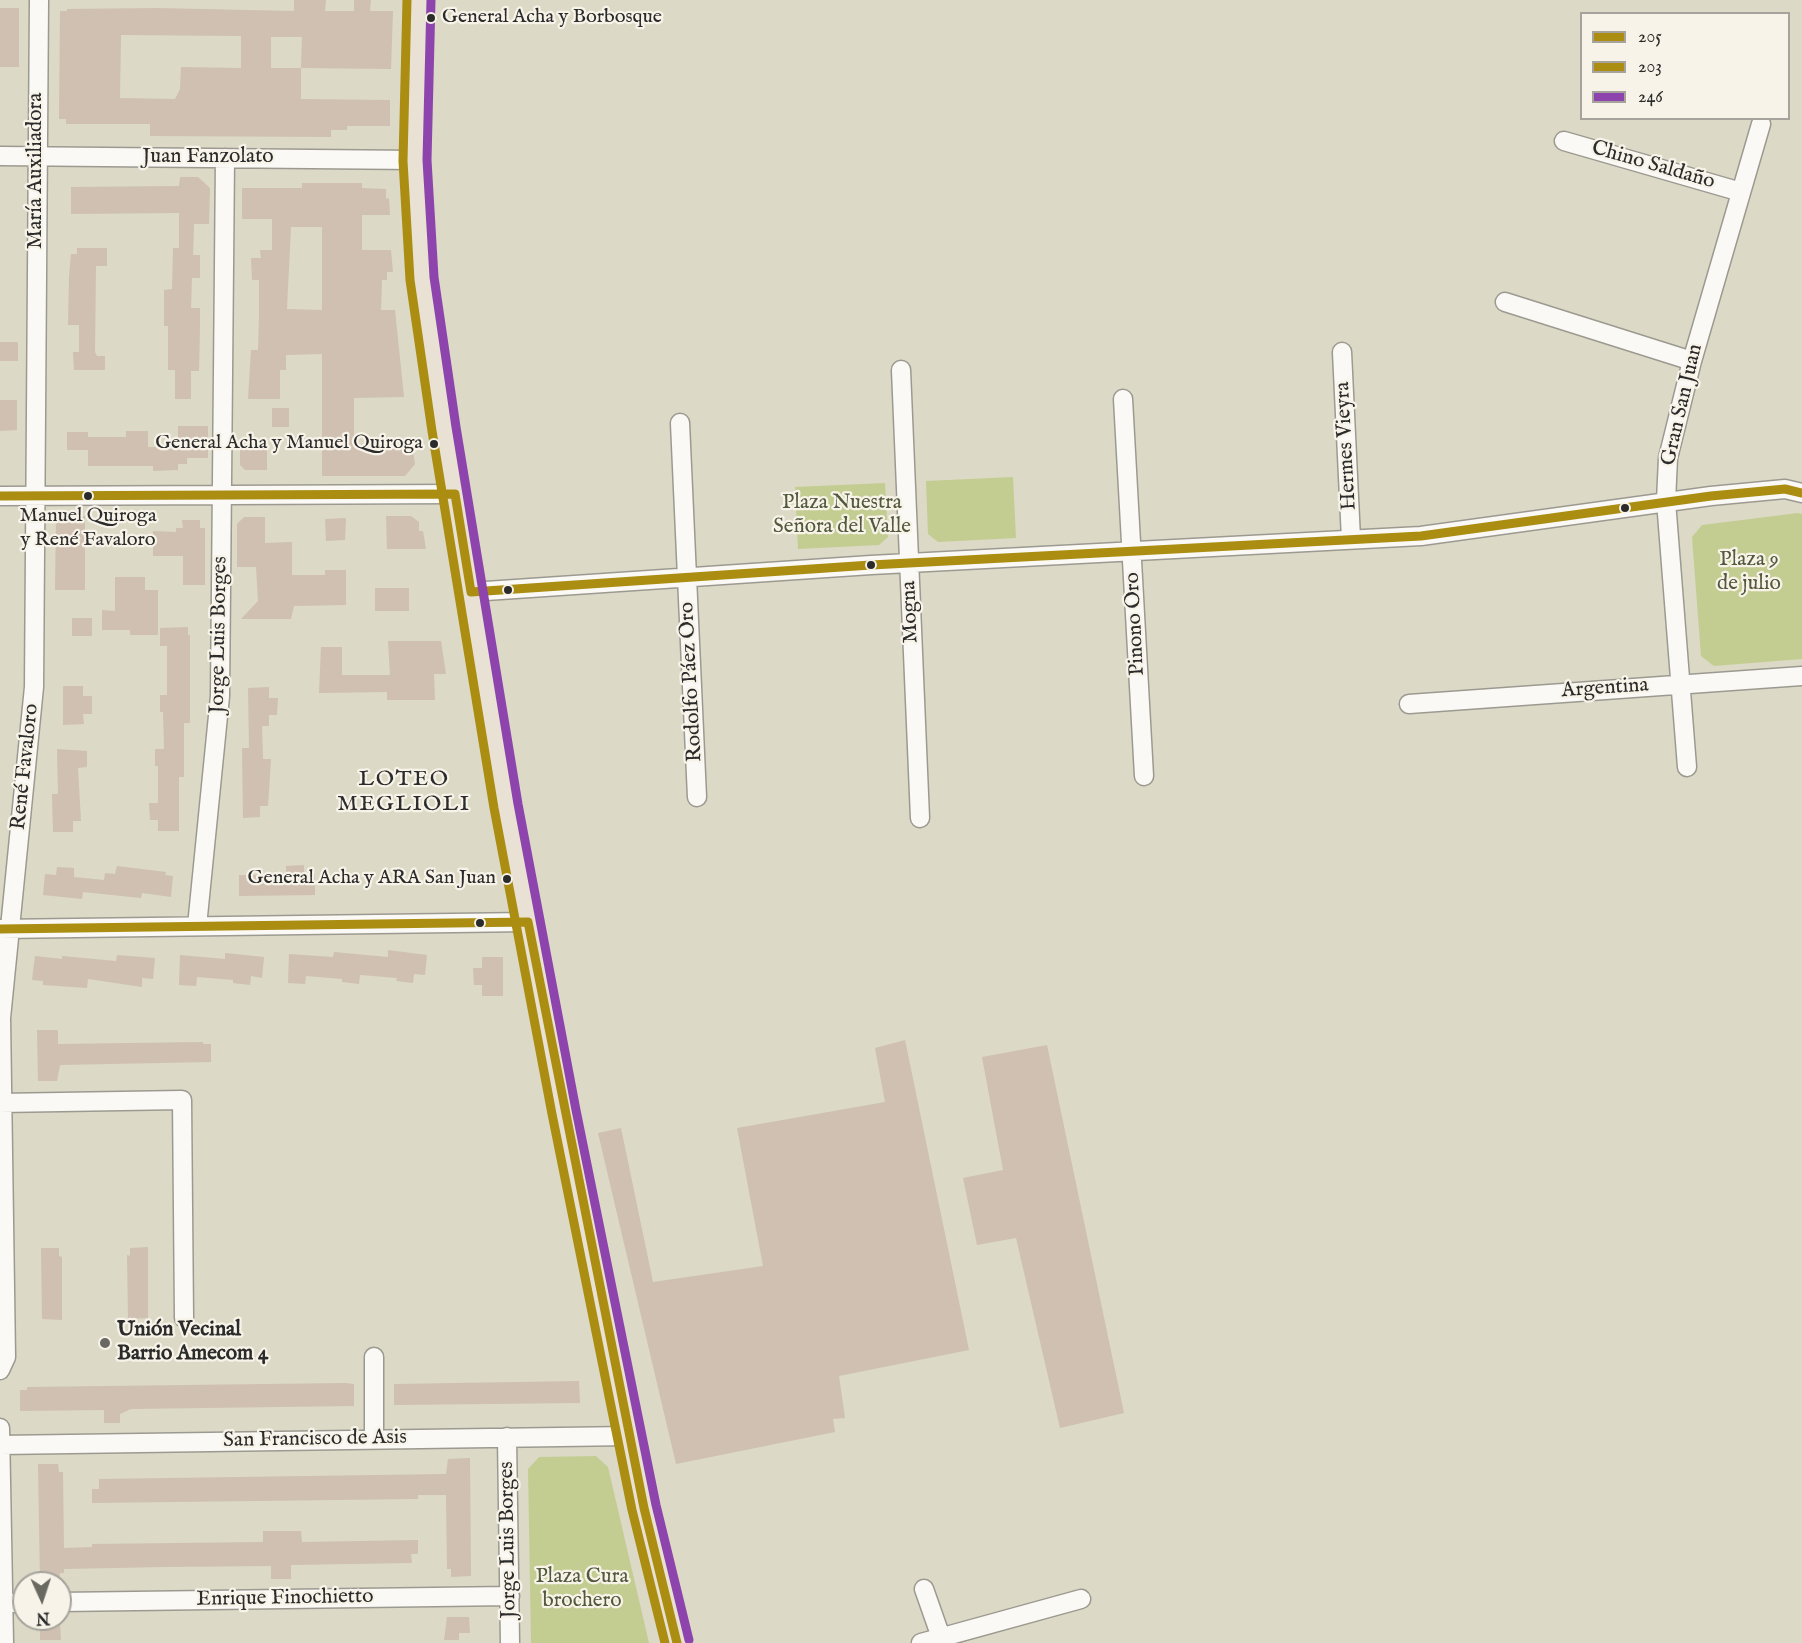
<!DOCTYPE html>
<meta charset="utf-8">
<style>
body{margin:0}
#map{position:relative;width:1802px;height:1643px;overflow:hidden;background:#dcd9c6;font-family:"IM FELL English",serif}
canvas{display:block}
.legend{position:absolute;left:1580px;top:12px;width:210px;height:108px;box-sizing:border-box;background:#f7f3e8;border:2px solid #a5a39c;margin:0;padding:8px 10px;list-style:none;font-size:18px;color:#2b2b2b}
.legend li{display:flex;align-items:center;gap:12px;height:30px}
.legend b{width:30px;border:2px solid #a5a39c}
.north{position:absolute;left:12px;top:1571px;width:60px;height:60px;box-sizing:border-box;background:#f7f3e8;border:2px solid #a5a39c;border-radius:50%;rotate:177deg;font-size:16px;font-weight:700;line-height:24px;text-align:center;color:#2b2b2b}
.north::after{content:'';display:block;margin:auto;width:21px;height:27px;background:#696861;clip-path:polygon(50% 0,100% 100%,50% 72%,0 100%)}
</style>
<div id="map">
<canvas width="1802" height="1643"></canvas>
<ul class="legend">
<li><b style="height:8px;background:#aa8d11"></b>205</li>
<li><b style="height:8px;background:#aa8d11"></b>203</li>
<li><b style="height:8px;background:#8e44ad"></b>246</li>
</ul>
<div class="north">N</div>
</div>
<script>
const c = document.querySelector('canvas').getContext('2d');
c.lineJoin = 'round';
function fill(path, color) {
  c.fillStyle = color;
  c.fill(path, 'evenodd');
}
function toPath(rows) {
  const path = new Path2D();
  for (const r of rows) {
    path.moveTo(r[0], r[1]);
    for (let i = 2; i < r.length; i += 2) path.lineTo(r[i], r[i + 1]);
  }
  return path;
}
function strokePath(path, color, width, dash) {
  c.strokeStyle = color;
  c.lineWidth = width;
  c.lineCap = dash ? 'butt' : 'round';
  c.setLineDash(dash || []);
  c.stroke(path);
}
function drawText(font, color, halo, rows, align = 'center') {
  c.font = font + ' "IM FELL English",serif';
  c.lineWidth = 4.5;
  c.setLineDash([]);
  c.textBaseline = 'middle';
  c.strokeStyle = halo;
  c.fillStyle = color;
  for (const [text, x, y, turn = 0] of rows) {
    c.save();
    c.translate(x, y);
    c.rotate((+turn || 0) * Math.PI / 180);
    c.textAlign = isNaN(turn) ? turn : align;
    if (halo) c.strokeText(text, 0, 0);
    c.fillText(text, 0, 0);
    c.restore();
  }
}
fill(toPath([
 [1013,477,1016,538,938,542,928,534,926,481],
 [885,483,888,537,879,545,798,549,795,487],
 [1798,513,1802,514,1802,659,1714,666,1701,656,1692,537,1702,525],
 [596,1456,608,1467,649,1643,531,1643,528,1469,539,1457]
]), '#c4cd91');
fill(toPath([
 [294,0,326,0,325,11,354,11,354,0,371,0,370,11,393,11,391,69,301,68,301,99,390,100,390,126,347,126,347,130,331,130,331,137,150,136,150,124,66,124,66,119,59,119,60,11,67,11,67,9,157,8,294,11],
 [121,35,241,36,241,68,181,67,180,89,175,99,120,98],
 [271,37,302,37,301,68,271,68],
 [0,8,19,8,19,67,0,67],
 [180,177,198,177,210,188,209,224,194,224,193,255,200,255,200,278,192,278,191,308,200,308,200,326,199,371,191,371,191,399,175,399,175,370,168,370,168,326,164,326,164,290,172,289,173,248,179,248,179,213,71,214,71,187,179,186],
 [302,183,362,183,362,188,386,189,386,199,389,198,390,215,362,215,362,250,391,250,393,272,387,272,387,280,382,280,381,310,395,310,404,397,354,398,354,448,412,445,415,464,405,476,322,476,322,354,286,355,286,370,280,370,280,399,248,399,251,350,258,350,259,317,259,280,252,280,251,258,261,258,260,250,272,250,272,219,242,219,242,188,302,188],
 [291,227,322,227,322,310,287,309],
 [77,248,107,248,107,266,96,266,95,352,97,356,105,356,105,370,74,370,73,352,79,352,79,325,68,325,69,277,71,254,77,254],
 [0,342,18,342,18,361,0,361],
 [0,400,17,400,17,430,0,431],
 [272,408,289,408,289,427,272,427],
 [178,426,208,426,208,458,187,458,187,464,178,464,178,470,153,471,153,466,88,466,88,439,88,450,67,450,67,432,88,432,88,437,126,437,126,431,148,431,148,447,178,447],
 [240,443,267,443,267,470,245,470,240,465],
 [56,516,85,516,85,590,55,590],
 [386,516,411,516,419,522,419,531,423,531,426,549,387,549],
 [244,517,265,517,265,543,292,542,292,575,325,575,325,570,346,570,346,605,294,606,291,619,241,619,258,601,256,567,237,567,237,524],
 [346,518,345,540,326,541,325,519],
 [182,520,200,520,200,528,205,528,205,585,183,585,183,556,153,556,153,531,176,532,176,528,183,528],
 [115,577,145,577,145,590,158,590,158,635,130,635,130,630,102,630,102,610,115,611],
 [375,588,409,588,409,611,375,611],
 [72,618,92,618,92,636,72,636],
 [188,627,188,635,190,635,190,723,184,723,184,777,179,777,179,831,158,831,158,820,150,820,149,803,158,803,158,766,155,766,155,749,164,749,163,712,160,712,160,695,167,695,167,646,160,646,160,628],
 [388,641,441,641,446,674,434,674,435,700,387,700,387,692,319,693,321,647,342,647,342,675,390,675],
 [63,686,83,686,83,696,92,696,92,714,83,714,84,724,63,725],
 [269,687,269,698,278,698,277,715,269,715,269,726,262,726,263,759,271,759,268,806,260,806,260,817,243,818,242,748,249,748,248,688],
 [57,749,87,751,87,767,78,768,81,821,73,821,73,832,53,832,52,794,58,794],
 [304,865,304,874,315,874,315,895,239,896,239,875,286,875,286,866],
 [117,866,166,872,165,875,173,876,171,897,142,893,141,898,83,892,82,899,43,895,45,874,56,875,57,867,74,868,74,877,104,880,105,873,115,874],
 [388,950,427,955,425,975,414,974,413,983,396,981,397,978,360,975,359,984,342,982,342,979,306,976,305,984,288,983,289,954,333,957,334,952,388,957],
 [225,953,264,957,262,978,251,976,250,985,233,983,233,980,197,977,196,986,179,985,180,955,225,959],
 [117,955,155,958,153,979,142,978,142,987,88,979,87,988,43,985,43,981,32,980,35,956,62,959,62,956,116,961],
 [482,957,503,957,503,996,482,996,482,985,474,985,473,968,482,968],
 [37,1030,58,1030,58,1044,203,1042,203,1044,211,1044,211,1062,60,1065,57,1081,38,1081],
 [905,1040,969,1350,839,1376,845,1418,833,1419,835,1432,676,1464,598,1133,621,1128,653,1282,763,1266,737,1128,885,1102,875,1048],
 [1047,1045,1124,1413,1060,1428,1016,1238,977,1245,963,1178,1003,1170,982,1057],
 [148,1247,148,1318,128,1319,127,1255,130,1256,130,1248],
 [41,1248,59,1248,59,1256,62,1257,62,1320,42,1319],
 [579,1381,580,1403,394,1405,394,1384],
 [345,1383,354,1384,354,1406,131,1409,120,1414,120,1423,104,1423,104,1410,20,1411,20,1390,27,1390,27,1387],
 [470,1458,471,1576,451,1577,451,1569,447,1569,446,1495,418,1495,418,1499,92,1503,92,1489,99,1489,99,1479,446,1474,448,1459],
 [38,1464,58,1464,59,1472,63,1472,64,1548,92,1547,92,1544,263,1542,263,1531,301,1531,302,1542,418,1540,418,1554,411,1554,412,1563,291,1565,291,1579,271,1579,271,1566,164,1567,64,1569,64,1573,60,1573,60,1582,40,1582],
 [447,1617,469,1617,470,1633,459,1633,459,1640,444,1640],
 [40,1623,60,1623,61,1640,40,1640]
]), '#cfc0b2');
const minor = toPath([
 [1564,141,1741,192],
 [0,156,415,160],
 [1505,302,1692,361],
 [1342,352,1351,539],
 [901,370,920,818],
 [1123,399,1144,776],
 [680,423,697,797],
 [0,496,455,494],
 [471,592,871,565,1421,536,1711,496,1785,489,1802,493],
 [1409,704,1802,676],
 [1687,767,1666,501,1668,458,1692,361,1761,124],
 [197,926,220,696,225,158],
 [0,929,528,922],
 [0,1103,182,1100,184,1318],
 [374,1357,374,1439],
 [0,1370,6,1357,1,1018,34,687,39,0],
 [0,1428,4,1643],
 [507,1437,510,1643],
 [0,1445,630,1436],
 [924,1589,943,1643],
 [60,1602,510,1596],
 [3,1603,24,1603],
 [921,1643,1081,1599]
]);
const major = toPath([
 [419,0,415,160,422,278,444,429,506,806,564,1112,644,1508,677,1643]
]);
strokePath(minor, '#9c9a90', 21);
strokePath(major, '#9c9a90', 27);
strokePath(minor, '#faf9f6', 18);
strokePath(major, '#e9e1d4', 24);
strokePath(toPath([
 [0,496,455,494,471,592,871,565,1421,536,1711,496,1785,489,1802,493],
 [0,929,528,922,644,1508,677,1643]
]), '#aa8d11', 9);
strokePath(toPath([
 [407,0,403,161,410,280,432,431,494,808,552,1114,632,1510,665,1643]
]), '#aa8d11', 9);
strokePath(toPath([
 [431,0,427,160,434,277,456,427,518,804,576,1110,656,1505,689,1640]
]), '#8e44ad', 9);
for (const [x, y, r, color] of [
 [431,18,5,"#2b2b2b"],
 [434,444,5,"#2b2b2b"],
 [88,496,5,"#2b2b2b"],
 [1625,508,5,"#2b2b2b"],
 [871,565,5,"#2b2b2b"],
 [508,590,5,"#2b2b2b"],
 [507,879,5,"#2b2b2b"],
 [480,923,5,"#2b2b2b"],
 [105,1343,6,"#696861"]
]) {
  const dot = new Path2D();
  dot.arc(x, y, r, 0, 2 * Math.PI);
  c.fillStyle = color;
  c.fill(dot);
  strokePath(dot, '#f7f3e8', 2);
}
drawText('20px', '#2b2b2b', '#f7f3e8', [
 ["General Acha y Borbosque",442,18,"left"],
 ["General Acha y Manuel Quiroga",423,444],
 ["Manuel Quiroga",88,517,"center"],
 ["y René Favaloro",88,541,"center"],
 ["General Acha y ARA San Juan",496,879]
], 'right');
drawText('21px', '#2b2b2b', '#f7f3e8', [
 ["Juan Fanzolato",208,158],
 ["Chino Saldaño",1653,166,16],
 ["María Auxiliadora",37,171,-90],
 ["Gran San Juan",1683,405,-77],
 ["Hermes Vieyra",1347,446,-93],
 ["Mogna",911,612,-92],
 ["Pinono Oro",1136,624,-93],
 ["Jorge Luis Borges",220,635,-89],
 ["Rodolfo Páez Oro",692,682,-93],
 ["Argentina",1605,689,-4],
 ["René Favaloro",26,767,-84],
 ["San Francisco de Asis",315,1440,-1],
 ["Jorge Luis Borges",509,1540,-91],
 ["Enrique Finochietto",285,1599,-1]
]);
drawText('21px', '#53593d', '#f7f3e8', [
 ["Plaza Nuestra",842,504],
 ["Señora del Valle",842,528],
 ["Plaza 9",1749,561],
 ["de julio",1749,585],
 ["Plaza Cura",582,1578],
 ["brochero",582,1602]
]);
drawText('bold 21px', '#2b2b2b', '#f7f3e8', [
 ["Unión Vecinal",117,1331],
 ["Barrio Amecom 4",117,1355]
], 'left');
c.letterSpacing = '1.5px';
drawText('22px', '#2b2b2b', '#f7f3e8', [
 ["LOTEO",404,780],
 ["MEGLIOLI",404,805]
]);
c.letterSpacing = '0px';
</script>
